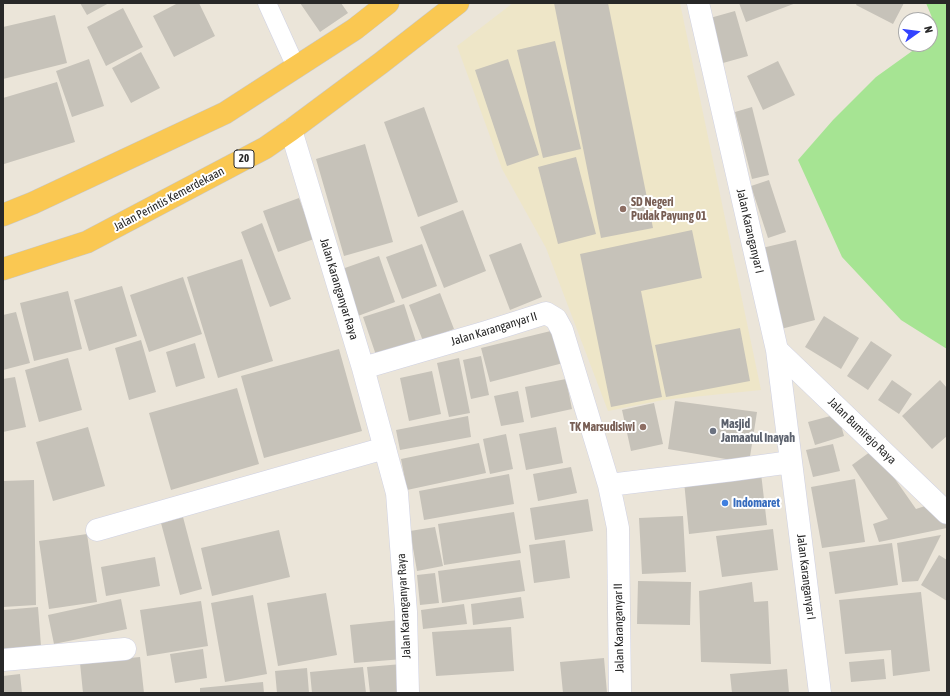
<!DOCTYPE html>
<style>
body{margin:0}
#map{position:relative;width:950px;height:696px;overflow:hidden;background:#ebe5d9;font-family:"Asap Condensed",sans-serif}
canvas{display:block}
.frame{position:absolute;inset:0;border:4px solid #282828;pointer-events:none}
.north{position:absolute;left:898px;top:12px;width:40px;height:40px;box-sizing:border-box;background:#fff;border:1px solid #a9a9a9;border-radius:50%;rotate:76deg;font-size:11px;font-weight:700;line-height:16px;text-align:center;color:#282828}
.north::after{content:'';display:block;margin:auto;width:14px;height:18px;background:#3343ff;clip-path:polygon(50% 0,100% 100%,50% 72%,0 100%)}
</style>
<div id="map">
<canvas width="950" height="696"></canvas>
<div class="frame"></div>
<div class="north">N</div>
</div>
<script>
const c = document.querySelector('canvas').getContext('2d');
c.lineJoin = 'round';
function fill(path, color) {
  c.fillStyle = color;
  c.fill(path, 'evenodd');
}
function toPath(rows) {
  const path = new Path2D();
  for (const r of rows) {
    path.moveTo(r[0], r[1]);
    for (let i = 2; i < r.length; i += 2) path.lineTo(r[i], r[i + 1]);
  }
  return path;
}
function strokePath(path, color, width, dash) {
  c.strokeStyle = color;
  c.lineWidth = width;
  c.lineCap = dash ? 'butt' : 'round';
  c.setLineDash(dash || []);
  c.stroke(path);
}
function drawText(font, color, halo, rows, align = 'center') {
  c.font = font + ' "Asap Condensed",sans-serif';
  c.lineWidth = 4;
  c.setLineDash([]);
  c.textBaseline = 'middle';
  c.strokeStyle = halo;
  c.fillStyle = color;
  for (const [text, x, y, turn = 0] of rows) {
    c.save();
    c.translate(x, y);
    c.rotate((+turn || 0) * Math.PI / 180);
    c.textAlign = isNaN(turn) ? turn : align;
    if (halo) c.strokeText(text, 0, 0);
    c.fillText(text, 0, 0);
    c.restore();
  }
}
fill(toPath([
 [513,3,680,3,761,390,663,400,608,411,546,248,502,169,457,46]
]), '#eee6c8');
fill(toPath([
 [926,3,947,3,947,349,901,320,842,257,798,160,833,120,876,77,922,44,930,44,930,38,938,32]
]), '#a6e493');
fill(toPath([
 [80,3,109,3,87,15],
 [178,3,199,3,215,36,174,57,153,16],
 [300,3,341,3,348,13,320,32],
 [554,3,608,3,653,228,601,238],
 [739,3,796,3,746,22],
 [857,3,904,3,893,24,856,5],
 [123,8,143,47,106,66,87,27],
 [735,11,748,56,723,63,710,18],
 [55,15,67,63,3,79,3,27],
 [555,41,581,149,543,158,517,50],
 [141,52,160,88,131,103,112,68],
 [89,59,104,106,72,117,56,71],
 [508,59,539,155,507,166,475,70],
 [778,61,795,95,763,110,747,76],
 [57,82,75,142,4,164,3,98],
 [424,107,458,202,418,217,384,122],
 [752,107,769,175,752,179,735,112],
 [365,144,393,242,344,256,316,159],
 [576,157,596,234,558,244,538,167],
 [769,180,786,232,768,238,751,186],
 [299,198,314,239,278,252,263,211],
 [463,210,486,271,444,288,420,227],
 [262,223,291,299,270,307,241,232],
 [692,230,702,278,641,291,662,397,611,407,580,254],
 [796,240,815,320,781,329,762,248],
 [521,243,542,297,510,310,489,255],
 [422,244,437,286,402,299,386,257],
 [379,256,395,302,358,316,342,269],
 [242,259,273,361,218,378,187,277],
 [183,277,202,334,149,352,130,295],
 [122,286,137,336,89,351,74,300],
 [68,291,82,349,34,361,20,303],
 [440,293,454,329,423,341,409,305],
 [404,304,417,345,377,358,363,317],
 [16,312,30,363,3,370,3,315],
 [824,316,859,338,841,369,805,347],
 [740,328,750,381,666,397,655,345],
 [559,329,567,362,490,382,481,348],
 [141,340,156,392,129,400,115,348],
 [871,341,892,355,868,390,847,376],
 [195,343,205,378,176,387,166,352],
 [339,349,362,431,264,458,241,376],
 [481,356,489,395,471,399,463,360],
 [68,358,82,410,39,422,25,370],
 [459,358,470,413,449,417,437,363],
 [432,371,441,414,409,421,400,378],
 [15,377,26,427,3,432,3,379],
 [566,379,572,409,531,418,525,387],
 [892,380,912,394,899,414,878,400],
 [940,380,947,388,947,436,932,449,902,416],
 [237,388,259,464,171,490,149,413],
 [518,391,524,422,501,426,494,396],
 [675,401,757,412,749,463,668,449],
 [654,403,663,444,631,451,622,410],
 [838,414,844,436,815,445,808,422],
 [468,416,471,437,400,450,396,430],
 [88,427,105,486,53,501,36,442],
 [556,427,563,463,526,470,519,434],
 [506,434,513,469,490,474,483,439],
 [479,443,486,473,407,490,401,459],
 [833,444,840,471,813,477,806,450],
 [874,449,916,509,928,505,947,525,947,528,879,542,873,524,888,519,852,465],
 [571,467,577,493,538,501,533,474],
 [761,473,767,525,689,534,684,481],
 [509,474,514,504,424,520,419,491],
 [855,479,865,542,822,548,811,487],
 [34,480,36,605,3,607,3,481],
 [588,499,593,531,535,540,530,508],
 [514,512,521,553,444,565,438,524],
 [683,516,686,572,642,574,639,518],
 [183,517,202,589,180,595,161,523],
 [435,527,443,566,417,571,410,531],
 [773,529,778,570,722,577,716,536],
 [279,530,290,577,212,596,201,548],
 [87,534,97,602,49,609,39,541],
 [941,535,918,581,902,582,897,543],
 [565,540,570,578,534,583,529,545],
 [892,543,898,585,835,594,829,552],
 [939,555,947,560,947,601,921,585],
 [155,557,160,586,106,596,101,567],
 [520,560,525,591,442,603,438,571],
 [435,573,439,603,420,605,417,575],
 [638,581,691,582,690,625,637,624],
 [752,582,754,602,768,601,771,664,701,662,699,591],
 [921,592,930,671,893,676,891,650,845,654,839,600],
 [326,593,337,655,278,666,267,603],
 [253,595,267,674,225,682,211,603],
 [521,597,524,618,473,625,471,604],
 [121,599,127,629,54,644,48,615],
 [201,601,208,646,147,656,140,610],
 [464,604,467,624,423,629,421,610],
 [38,607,41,646,3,650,3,610],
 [399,620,403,659,354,663,350,625],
 [511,627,514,671,436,676,432,632],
 [203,649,207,678,175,683,170,654],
 [140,657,144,693,83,693,80,663],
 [604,658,607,693,563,693,560,662],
 [884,659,886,679,851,682,849,662],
 [402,664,404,693,370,693,367,667],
 [363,667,366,693,312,693,310,672],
 [307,668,309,693,277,693,275,671],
 [787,669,789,693,732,693,730,674],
 [20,674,22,693,3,693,3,676],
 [263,682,264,693,200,693,200,688]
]), '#c6c2b9');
const service = toPath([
 [267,3,296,67]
]);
const minor = toPath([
 [698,3,777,350,820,693],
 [291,130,363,368,397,493,406,612,408,693],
 [777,350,947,513],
 [363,368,486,332,546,313,556,319,562,330,609,485,618,528,620,693],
 [609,485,733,470,791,462],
 [97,530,385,448],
 [3,660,125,649]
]);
const trunk = toPath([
 [3,215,33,203,225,113,355,29,388,3],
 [3,269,87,242,265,148,291,130,381,63,458,3]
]);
strokePath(service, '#ced0e2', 19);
strokePath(minor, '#ced0e2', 23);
strokePath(trunk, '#c7c7c7', 23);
strokePath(service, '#fff', 18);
strokePath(minor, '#fff', 22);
strokePath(trunk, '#fac852', 22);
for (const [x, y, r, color] of [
 [623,209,4,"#8d6e63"],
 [643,427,4,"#8d6e63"],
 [713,431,4,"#6b7280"],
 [725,503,4,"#3f7fe0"]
]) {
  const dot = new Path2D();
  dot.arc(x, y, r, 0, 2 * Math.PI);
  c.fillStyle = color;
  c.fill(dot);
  strokePath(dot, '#fff', 1.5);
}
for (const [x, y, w] of [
 [244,159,20]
]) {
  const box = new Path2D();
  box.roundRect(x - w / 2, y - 9, w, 18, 3);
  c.fillStyle = '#fff';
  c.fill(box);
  strokePath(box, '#282828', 1);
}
drawText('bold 11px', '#282828', null, [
 ["20",244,159]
]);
drawText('12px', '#282828', '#fff', [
 ["Jalan Perintis Kemerdekaan",169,199,-28],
 ["Jalan Karanganyar I",750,231,77],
 ["Jalan Karanganyar Raya",339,289,73],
 ["Jalan Karanganyar II",494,329,-17],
 ["Jalan Bumirejo Raya",862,431,44],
 ["Jalan Karanganyar I",806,577,83],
 ["Jalan Karanganyar Raya",404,606,-93],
 ["Jalan Karanganyar II",619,628,-91]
]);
drawText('bold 12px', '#785e54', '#fff', [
 ["SD Negeri",631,202],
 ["Pudak Payung 01",631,216],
 ["TK Marsudisiwi",635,427,"right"]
], 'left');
drawText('bold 12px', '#5b616d', '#fff', [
 ["Masjid",721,424],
 ["Jamaatul Inayah",721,438]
], 'left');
drawText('bold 12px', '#366cbe', '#fff', [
 ["Indomaret",733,503]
], 'left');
</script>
